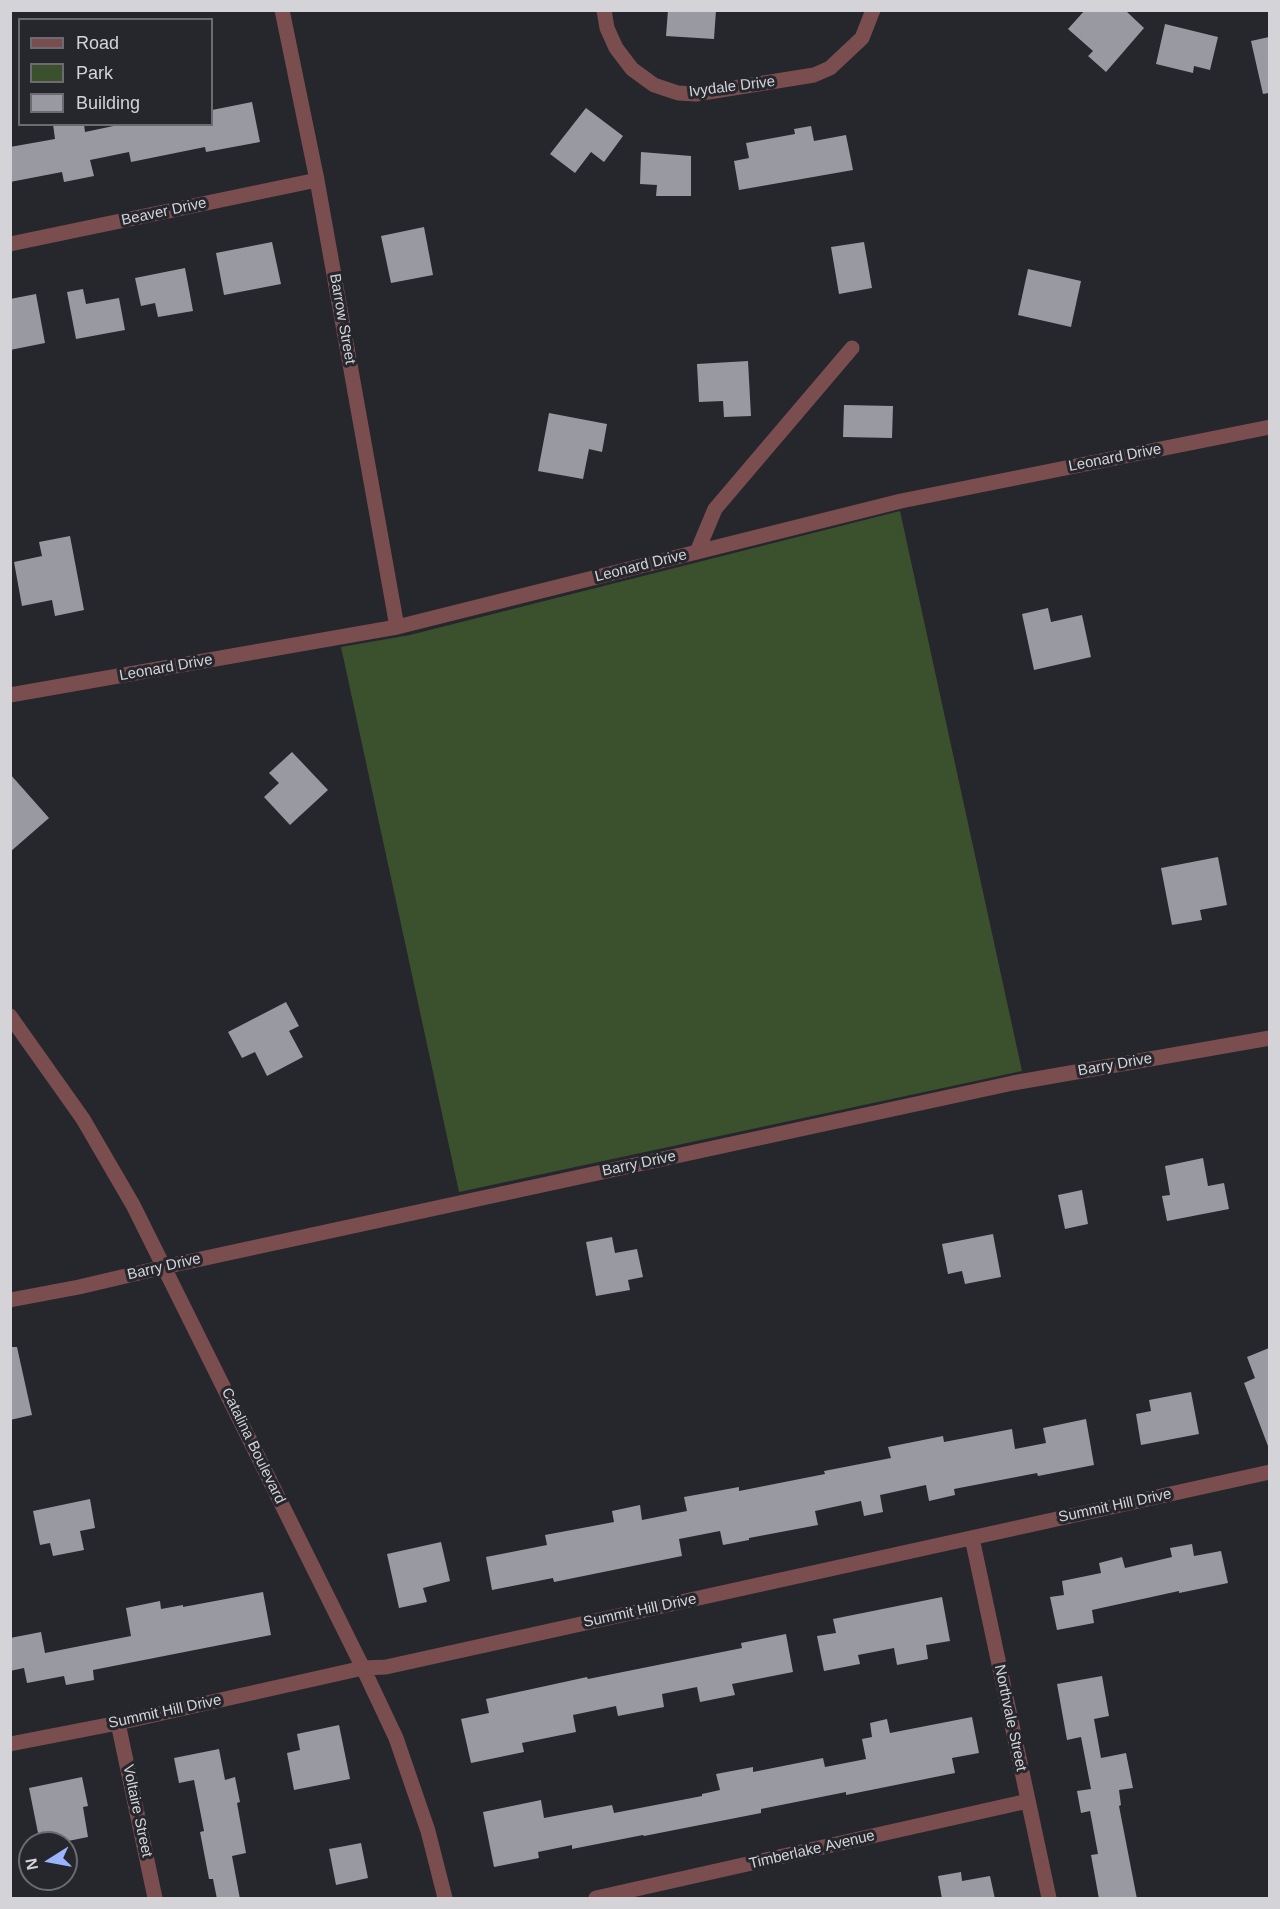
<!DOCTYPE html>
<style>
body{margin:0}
#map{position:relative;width:1280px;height:1909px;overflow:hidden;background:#26262d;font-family:Helvetica,sans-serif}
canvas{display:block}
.frame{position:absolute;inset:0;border:12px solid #d3d3d8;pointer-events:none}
.legend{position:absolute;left:18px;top:18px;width:195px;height:108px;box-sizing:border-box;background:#26262d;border:2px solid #6b6b71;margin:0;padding:8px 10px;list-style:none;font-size:18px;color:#d3d3d8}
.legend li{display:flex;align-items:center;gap:12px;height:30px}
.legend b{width:30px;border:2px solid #6b6b71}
.north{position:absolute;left:18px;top:1831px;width:60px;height:60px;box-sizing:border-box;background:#26262d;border:2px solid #6b6b71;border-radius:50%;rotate:259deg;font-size:16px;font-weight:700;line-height:24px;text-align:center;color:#d3d3d8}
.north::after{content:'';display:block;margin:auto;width:21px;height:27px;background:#9ab5fd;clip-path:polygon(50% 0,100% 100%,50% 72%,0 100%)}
</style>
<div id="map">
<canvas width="1280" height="1909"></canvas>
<div class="frame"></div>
<ul class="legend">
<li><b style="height:8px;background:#7a4e4e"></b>Road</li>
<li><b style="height:16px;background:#3b502d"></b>Park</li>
<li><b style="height:16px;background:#9999a2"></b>Building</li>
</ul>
<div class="north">N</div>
</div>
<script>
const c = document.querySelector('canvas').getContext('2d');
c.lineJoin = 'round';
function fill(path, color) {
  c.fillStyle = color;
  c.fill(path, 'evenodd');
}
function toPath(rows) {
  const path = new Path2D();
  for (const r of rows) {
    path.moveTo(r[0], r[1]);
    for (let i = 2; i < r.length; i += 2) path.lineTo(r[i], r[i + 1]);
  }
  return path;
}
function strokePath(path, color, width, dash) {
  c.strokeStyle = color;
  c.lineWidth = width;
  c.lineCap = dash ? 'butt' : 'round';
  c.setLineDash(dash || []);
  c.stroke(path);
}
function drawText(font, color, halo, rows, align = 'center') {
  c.font = font + ' Helvetica,sans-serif';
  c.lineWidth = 6;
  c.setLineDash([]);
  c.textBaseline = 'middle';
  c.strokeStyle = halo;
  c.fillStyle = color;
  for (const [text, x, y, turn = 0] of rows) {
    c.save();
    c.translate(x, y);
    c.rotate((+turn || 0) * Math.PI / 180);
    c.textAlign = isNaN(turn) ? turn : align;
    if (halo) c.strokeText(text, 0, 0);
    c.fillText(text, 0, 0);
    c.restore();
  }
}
fill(toPath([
 [900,511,1022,1071,459,1192,341,647,410,635]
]), '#3b502d');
fill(toPath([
 [668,10,716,10,714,39,666,36],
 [1085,10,1125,10,1144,28,1106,72,1088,56,1093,51,1068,29],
 [1165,24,1218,37,1210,70,1194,66,1193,73,1156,64],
 [1269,37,1269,93,1263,94,1251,41],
 [252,102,260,142,206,152,205,147,131,162,129,152,90,160,94,176,64,182,62,172,10,182,10,147,55,139,53,124,84,124,85,132,123,124,212,124,212,110],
 [586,108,623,136,604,162,591,152,575,173,550,154],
 [811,126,814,141,846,135,853,170,739,190,734,161,749,158,746,143,795,134,794,129],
 [641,152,691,156,691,196,656,196,657,185,640,184],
 [424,227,433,275,391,283,381,236],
 [272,242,281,284,224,295,216,253],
 [864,242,872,288,839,294,831,247],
 [185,268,193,311,158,317,155,303,141,306,135,278],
 [1028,269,1081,281,1071,327,1018,315],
 [83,289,86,304,119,298,125,330,76,339,67,292],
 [36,294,45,343,10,350,10,299],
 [748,361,751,416,724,417,723,401,699,402,697,364],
 [844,405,893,406,892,438,843,437],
 [549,413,607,424,602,452,589,449,583,479,538,471],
 [70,536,84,610,55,616,52,600,22,606,14,562,42,556,39,542],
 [1048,608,1051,622,1082,615,1091,657,1034,670,1022,614],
 [292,752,328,790,290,825,264,797,279,783,269,773],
 [10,774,49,818,10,852],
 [1218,857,1227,905,1200,910,1202,920,1172,925,1161,868],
 [286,1002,299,1026,289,1031,303,1057,267,1076,255,1052,242,1058,228,1032],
 [1203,1158,1208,1186,1224,1183,1229,1209,1167,1221,1162,1196,1170,1195,1165,1166],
 [1082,1190,1088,1224,1065,1229,1058,1195],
 [993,1234,1001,1277,965,1284,962,1271,948,1274,942,1244],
 [612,1237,615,1253,637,1249,643,1277,628,1280,630,1290,596,1296,586,1242],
 [10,1347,17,1347,32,1415,10,1420],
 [1269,1348,1269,1446,1268,1446,1244,1383,1255,1378,1247,1357],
 [1191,1392,1199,1434,1141,1445,1136,1414,1151,1411,1149,1400],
 [1086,1419,1094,1465,1038,1476,1037,1473,954,1489,955,1495,929,1501,926,1485,880,1495,883,1512,864,1516,861,1501,815,1511,818,1525,749,1538,749,1540,723,1545,720,1531,679,1539,682,1556,554,1582,553,1578,492,1590,486,1557,547,1545,545,1535,614,1522,612,1511,640,1505,642,1520,687,1511,684,1497,739,1487,739,1491,825,1474,824,1471,891,1458,888,1447,943,1436,944,1442,1012,1429,1015,1449,1046,1443,1043,1428],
 [90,1499,95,1528,80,1531,84,1550,53,1556,50,1543,40,1545,33,1511],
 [441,1542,450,1581,423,1588,427,1602,399,1608,387,1554],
 [1192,1544,1194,1556,1221,1551,1228,1583,1179,1593,1179,1591,1092,1610,1094,1623,1057,1630,1050,1597,1064,1595,1062,1581,1101,1573,1099,1563,1122,1557,1125,1568,1172,1557,1170,1548],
 [263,1592,271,1635,93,1670,94,1680,66,1685,64,1676,27,1683,24,1668,10,1671,10,1638,41,1632,45,1653,131,1636,126,1608,160,1601,161,1609,183,1605,183,1607],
 [942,1597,950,1641,926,1645,928,1659,897,1665,894,1648,858,1655,860,1664,824,1671,817,1636,836,1633,833,1619],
 [786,1634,793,1672,732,1684,735,1695,700,1702,697,1687,662,1694,664,1707,618,1716,616,1706,573,1715,576,1732,522,1743,524,1752,471,1763,461,1719,489,1713,486,1699,587,1677,588,1679,742,1648,741,1643],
 [1102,1676,1109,1716,1094,1719,1101,1758,1126,1753,1133,1788,1119,1790,1121,1805,1119,1806,1137,1899,1099,1899,1091,1855,1098,1854,1090,1811,1081,1813,1077,1791,1091,1789,1081,1737,1067,1740,1057,1684],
 [972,1717,979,1753,952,1758,955,1773,846,1795,846,1792,761,1809,761,1813,644,1836,643,1835,572,1849,572,1845,538,1852,539,1858,494,1867,483,1812,541,1800,544,1818,612,1805,614,1813,702,1796,702,1794,720,1790,716,1774,753,1767,753,1772,823,1758,825,1767,866,1759,862,1739,872,1737,870,1723,887,1719,890,1733],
 [339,1725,350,1779,294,1790,287,1753,300,1750,297,1734],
 [219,1749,225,1780,235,1777,240,1802,237,1803,246,1853,232,1856,240,1899,217,1899,213,1879,209,1879,200,1832,204,1831,194,1780,179,1783,174,1758],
 [82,1777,88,1806,83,1807,88,1837,58,1843,40,1843,29,1788],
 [361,1843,368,1878,336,1885,329,1849],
 [961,1872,962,1881,990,1876,995,1899,942,1899,938,1876]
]), '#9999a2');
strokePath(toPath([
 [282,10,317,180,397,627],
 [604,10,607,28,616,48,632,69,654,85,678,93,696,94,814,75,830,68,862,38,873,10],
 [10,244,317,180],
 [697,552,715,509,852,348],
 [10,695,397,627,901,501,1270,427],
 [10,1016,83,1119,133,1205,363,1668,396,1738,428,1831,445,1898],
 [10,1300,79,1287,164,1267,1013,1083,1270,1038],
 [972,1538,1049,1898],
 [118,1723,155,1898],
 [10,1744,118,1723,363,1668,386,1667,1270,1472],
 [596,1898,1028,1801]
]), '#7a4e4e', 15);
drawText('15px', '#d3d3d8', '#26262d', [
 ["Ivydale Drive",732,87,-7],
 ["Beaver Drive",164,212,-12],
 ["Barrow Street",342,319,80],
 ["Leonard Drive",1115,458,-11],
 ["Leonard Drive",641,566,-14],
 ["Leonard Drive",166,668,-10],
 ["Barry Drive",1115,1065,-10],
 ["Barry Drive",639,1164,-12],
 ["Barry Drive",164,1267,-13],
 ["Catalina Boulevard",253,1446,64],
 ["Summit Hill Drive",1115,1506,-12],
 ["Summit Hill Drive",640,1611,-12],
 ["Summit Hill Drive",165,1712,-12],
 ["Northvale Street",1010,1718,78],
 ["Voltaire Street",137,1811,78],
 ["Timberlake Avenue",812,1850,-13]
]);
</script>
